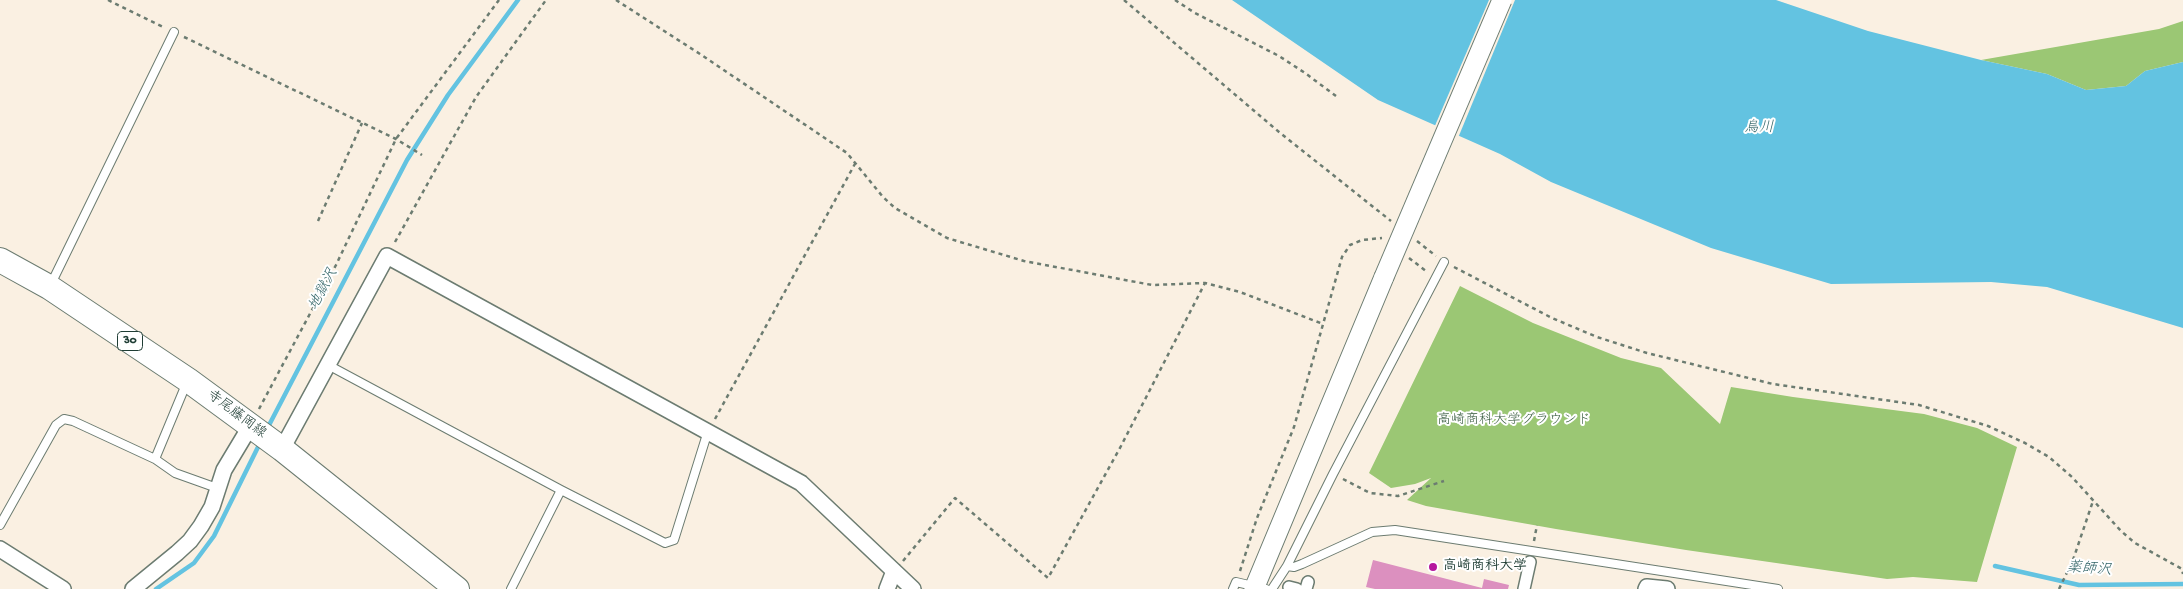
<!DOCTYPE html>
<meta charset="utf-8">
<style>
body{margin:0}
canvas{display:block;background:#faf0e2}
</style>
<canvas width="2183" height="589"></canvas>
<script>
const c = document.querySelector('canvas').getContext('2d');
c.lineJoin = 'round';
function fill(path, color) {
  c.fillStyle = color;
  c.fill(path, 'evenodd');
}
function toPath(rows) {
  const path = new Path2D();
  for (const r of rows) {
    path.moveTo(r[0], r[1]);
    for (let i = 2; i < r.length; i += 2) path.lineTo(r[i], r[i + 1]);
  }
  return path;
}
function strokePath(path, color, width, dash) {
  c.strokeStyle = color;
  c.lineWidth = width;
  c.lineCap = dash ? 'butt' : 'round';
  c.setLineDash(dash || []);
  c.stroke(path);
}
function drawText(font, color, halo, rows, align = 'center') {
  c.font = font + ' "Gochi Hand","Klee One",sans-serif';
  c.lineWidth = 4;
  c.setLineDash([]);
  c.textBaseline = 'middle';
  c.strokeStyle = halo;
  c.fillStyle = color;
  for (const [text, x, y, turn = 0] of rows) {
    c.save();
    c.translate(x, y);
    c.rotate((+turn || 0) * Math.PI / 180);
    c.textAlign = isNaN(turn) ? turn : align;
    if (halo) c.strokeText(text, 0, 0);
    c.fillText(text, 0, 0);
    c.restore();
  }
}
fill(toPath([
 [2183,21,2183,62,2145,71,2126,86,2086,90,2047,74,1981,60,2159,29],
 [1460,286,1533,323,1621,358,1661,368,1720,424,1731,387,1793,397,1924,414,1977,428,2017,447,1977,582,1913,577,1887,579,1686,550,1556,529,1426,506,1407,500,1431,478,1415,484,1391,488,1369,473]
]), '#9bc774');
fill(toPath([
 [1232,0,1776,0,1868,31,1981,60,2047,74,2086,90,2126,86,2145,71,2183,62,2183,328,2047,287,1991,282,1831,284,1711,248,1551,182,1500,154,1378,100]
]), '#63c3e1');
fill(toPath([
 [1489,0,1515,0,1458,138,1434,128]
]), '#faf0e2');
strokePath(toPath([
 [267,429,407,160,448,95,518,0],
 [1995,566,2079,585,2183,584],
 [156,589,194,563,214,536,260,443]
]), '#63c3e1', 4.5);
fill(toPath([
 [1373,560,1482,588,1484,579,1509,585,1508,589,1375,589,1366,587]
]), '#dc90bf');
const service = toPath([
 [51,284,174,32],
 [328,365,561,490,665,543,674,540,708,431],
 [155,459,187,382],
 [0,525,56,425,64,419,73,421,155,459,175,473,217,488],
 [1287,566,1294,567,1302,564,1372,532,1395,530,1778,589],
 [511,589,561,490],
 [1233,589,1236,582,1266,589],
 [1272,589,1287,566,1333,474,1444,262]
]);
const pedestrian = toPath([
 [1289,587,1297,589],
 [1306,589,1308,582],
 [1524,589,1530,562]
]);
const minor = toPath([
 [282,449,387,256,801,483,913,589],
 [0,549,63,589],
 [133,589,177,553,190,541,201,526,212,507,224,470,251,425],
 [887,589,894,571],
 [1646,589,1647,587,1667,589]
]);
const tertiary = toPath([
 [1254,589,1384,277]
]);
const primary = toPath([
 [0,260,49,287,188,380,282,449,457,589]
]);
strokePath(service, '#6c7c71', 10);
strokePath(pedestrian, '#6c7c71', 14);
strokePath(minor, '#6c7c71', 18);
strokePath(tertiary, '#6c7c71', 21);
strokePath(primary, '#6c7c71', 26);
strokePath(toPath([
 [108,0,165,28],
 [616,0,700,54,847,153,883,197,895,208,947,238,1024,261,1152,285,1205,283,1240,292,1323,324],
 [1124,0,1279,132,1391,221],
 [1175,0,1195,13,1279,56,1305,73,1336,96],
 [184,37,396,139,422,155],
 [318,221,362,123],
 [1417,241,1436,256],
 [395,242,476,97,546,0],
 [1409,258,1426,271],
 [1454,267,1552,318,1597,337,1647,353,1773,384,1919,405,1988,426,2025,443,2049,457,2072,477,2121,531,2135,543,2182,569,2183,574],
 [259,409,336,265,396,139,499,0],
 [715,419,856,162],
 [1343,479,1370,493,1398,496,1444,481],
 [1534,541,1537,525],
 [903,561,955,498,1048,578,1121,446,1205,283],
 [1240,571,1257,518,1294,427,1342,257,1350,245,1362,240,1382,238],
 [2059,589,2073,560,2093,501]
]), '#6c7c71', 2.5, [4, 4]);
strokePath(service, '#fff', 8);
strokePath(pedestrian, '#fff', 11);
strokePath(minor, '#fff', 15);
strokePath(tertiary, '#fff', 19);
strokePath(primary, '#fff', 24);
const tertiaryBridge = toPath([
 [1384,277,1502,0]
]);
strokePath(tertiaryBridge, '#6c7c71', 21, []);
strokePath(tertiaryBridge, '#fff', 19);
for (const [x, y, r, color] of [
 [1433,567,5,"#b5179e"]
]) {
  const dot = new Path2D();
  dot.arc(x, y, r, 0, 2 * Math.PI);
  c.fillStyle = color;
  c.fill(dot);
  strokePath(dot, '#fff', 2);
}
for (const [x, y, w] of [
 [130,341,25]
]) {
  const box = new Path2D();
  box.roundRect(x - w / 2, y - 9.5, w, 19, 4);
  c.fillStyle = '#fff';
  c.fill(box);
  strokePath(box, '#1f3d34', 1);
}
drawText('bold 12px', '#1f3d34', null, [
 ["30",130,341]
]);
drawText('14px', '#1f3d34', '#fff', [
 ["寺尾藤岡線",236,415,37]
]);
drawText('14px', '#3e6044', '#fff', [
 ["高崎商科大学グラウンド",1514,421]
]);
drawText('bold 14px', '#1f3d34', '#fff', [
 ["高崎商科大学",1443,567]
], 'left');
drawText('italic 15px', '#336568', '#fff', [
 ["烏川",1759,129],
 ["地獄沢",324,290,-62],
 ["薬師沢",2089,570,4]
]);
</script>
